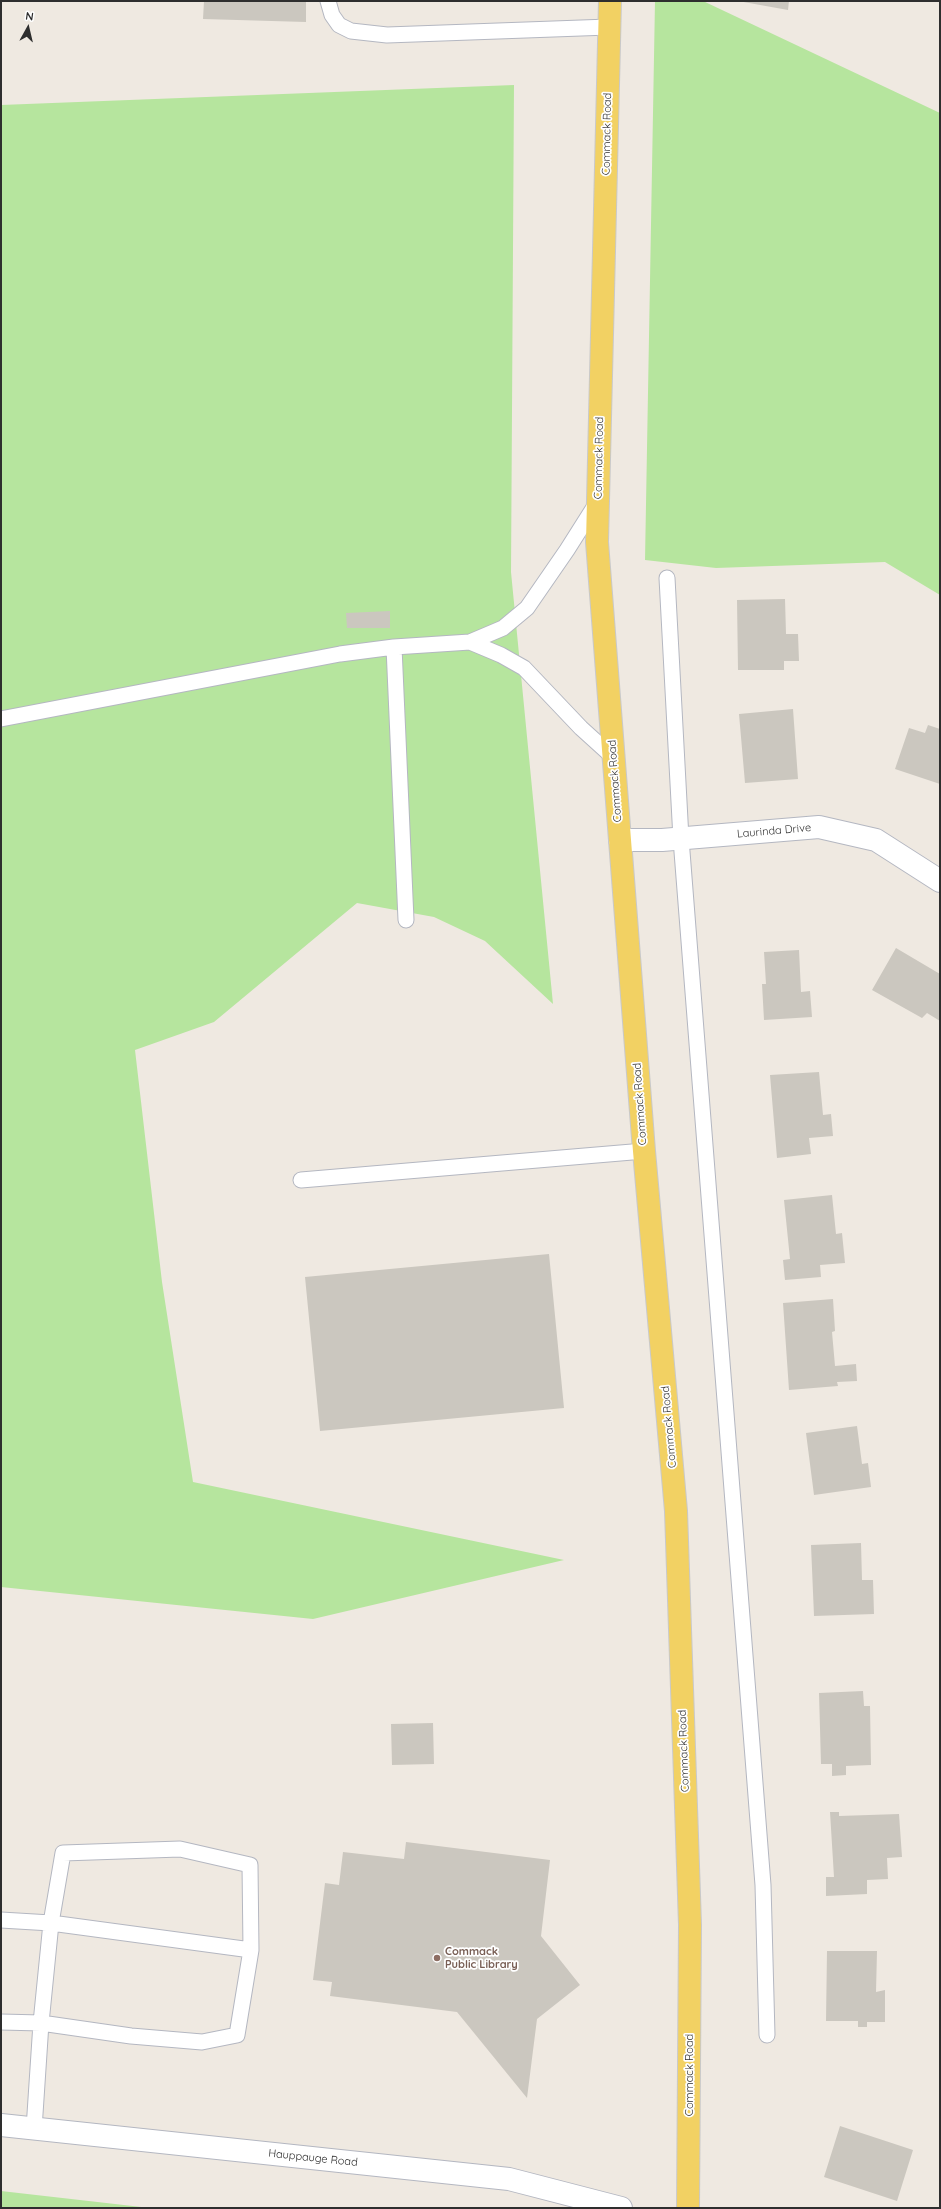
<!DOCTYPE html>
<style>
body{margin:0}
#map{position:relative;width:941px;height:2209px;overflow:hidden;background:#efe9e1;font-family:Quicksand,sans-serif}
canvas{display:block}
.frame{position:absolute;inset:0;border:2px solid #2e2e2e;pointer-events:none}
.north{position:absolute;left:8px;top:8px;width:40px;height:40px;-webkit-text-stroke:3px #fff;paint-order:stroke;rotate:8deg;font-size:11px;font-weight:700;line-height:16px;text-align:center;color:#2e2e2e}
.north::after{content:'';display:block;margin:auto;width:14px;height:18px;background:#2e2e2e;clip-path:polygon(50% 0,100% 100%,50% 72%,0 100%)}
</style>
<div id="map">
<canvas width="941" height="2209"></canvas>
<div class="frame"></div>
<div class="north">N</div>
</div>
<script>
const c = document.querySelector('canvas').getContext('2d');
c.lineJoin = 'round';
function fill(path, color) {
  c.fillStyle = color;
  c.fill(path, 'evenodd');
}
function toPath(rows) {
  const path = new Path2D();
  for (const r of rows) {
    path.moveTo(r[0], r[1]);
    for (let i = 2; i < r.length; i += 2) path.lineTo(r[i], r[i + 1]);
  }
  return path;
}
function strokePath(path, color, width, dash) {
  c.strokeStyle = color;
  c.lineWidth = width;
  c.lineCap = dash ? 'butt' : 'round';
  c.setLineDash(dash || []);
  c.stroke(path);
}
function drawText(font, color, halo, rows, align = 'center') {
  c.font = font + ' Quicksand,sans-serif';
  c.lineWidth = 3.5;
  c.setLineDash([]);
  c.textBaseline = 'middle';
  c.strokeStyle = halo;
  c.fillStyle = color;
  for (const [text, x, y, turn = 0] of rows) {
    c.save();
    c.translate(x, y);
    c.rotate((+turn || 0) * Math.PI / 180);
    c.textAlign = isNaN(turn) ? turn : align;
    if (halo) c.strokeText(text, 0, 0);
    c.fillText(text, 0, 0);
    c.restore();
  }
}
fill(toPath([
 [655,1,703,1,940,113,940,595,885,562,716,568,645,560],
 [514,85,511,572,553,1004,485,941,434,917,357,903,214,1022,135,1050,162,1282,193,1482,564,1560,313,1619,1,1587,1,105],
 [1,2191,150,2208,1,2208]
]), '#b6e59e');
fill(toPath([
 [204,1,306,1,306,22,203,19],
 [738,1,789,1,788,10],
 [785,599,786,634,798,634,799,661,784,661,784,670,738,670,737,600],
 [390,611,390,628,347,628,346,613],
 [793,709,798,779,745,783,739,714],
 [928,725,940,729,940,784,895,769,909,728,925,733],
 [896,948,940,974,940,1021,927,1013,922,1018,872,990],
 [799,950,801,992,810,991,812,1017,764,1020,762,984,766,984,764,952],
 [819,1072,823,1115,831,1114,833,1136,809,1138,811,1154,777,1158,770,1075],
 [832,1195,836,1234,842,1233,845,1263,820,1265,821,1277,785,1280,783,1260,790,1259,784,1200],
 [549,1254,564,1408,320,1431,305,1277],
 [833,1299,835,1331,832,1332,835,1366,856,1364,857,1381,837,1382,838,1386,789,1390,783,1303],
 [857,1426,862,1464,868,1463,871,1487,814,1495,806,1433],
 [861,1543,862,1580,873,1580,874,1614,814,1616,811,1545],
 [863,1691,864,1706,870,1706,871,1765,846,1766,846,1775,832,1776,832,1764,821,1764,819,1693],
 [433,1723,434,1764,392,1765,391,1724],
 [830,1812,839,1812,839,1816,899,1814,902,1857,887,1858,888,1879,867,1880,867,1894,826,1896,826,1877,834,1877],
 [406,1842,550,1860,541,1936,580,1985,537,2019,527,2098,457,2012,330,1996,332,1982,313,1980,325,1883,339,1885,343,1852,404,1859],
 [827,1951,877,1951,876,1992,885,1990,885,2022,867,2022,867,2027,858,2027,858,2021,826,2021],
 [840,2126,913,2150,897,2201,824,2177]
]), '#cbc7bf');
const service = toPath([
 [328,1,332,15,339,25,351,31,387,35,609,27],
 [667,578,681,839,763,1885,767,2035],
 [470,642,501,655,524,668,581,728,613,757],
 [394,647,406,920],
 [1,719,340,654,394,647,470,642,503,628,527,608,567,550,598,501],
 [301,1180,644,1151],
 [1,1920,51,1923,251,1950],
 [1,2022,41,2023,131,2036,202,2042,237,2035,251,1950,250,1865,180,1849,63,1853,51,1923,41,2023,34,2129]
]);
const minor = toPath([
 [620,840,662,840,819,827,876,840,940,881]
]);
const tertiary = toPath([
 [1,2125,509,2179,621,2208]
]);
const primary = toPath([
 [610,1,597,542,644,1151,676,1511,690,1925,688,2208]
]);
strokePath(service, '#b4b7c1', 17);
strokePath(minor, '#b4b7c1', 24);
strokePath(tertiary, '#b4b7c1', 24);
strokePath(primary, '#c9c9c9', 24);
strokePath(service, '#fff', 15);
strokePath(minor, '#fff', 22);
strokePath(tertiary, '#fff', 22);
strokePath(primary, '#f2d163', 22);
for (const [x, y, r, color] of [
 [437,1958,4,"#8d6e63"]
]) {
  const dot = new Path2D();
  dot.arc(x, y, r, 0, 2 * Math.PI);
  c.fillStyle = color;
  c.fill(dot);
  strokePath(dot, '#fff', 1.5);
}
drawText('11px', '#2e2e2e', '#fff', [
 ["Commack Road",607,134,-89],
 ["Commack Road",599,458,-89],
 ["Commack Road",615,781,-94],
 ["Laurinda Drive",774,831,-5],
 ["Commack Road",640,1104,-94],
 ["Commack Road",669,1427,-95],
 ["Commack Road",684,1751,-92],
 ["Commack Road",690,2075,-90],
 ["Hauppauge Road",313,2158,6]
]);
drawText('bold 11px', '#785e54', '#fff', [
 ["Commack",445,1952],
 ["Public Library",445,1965]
], 'left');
</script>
